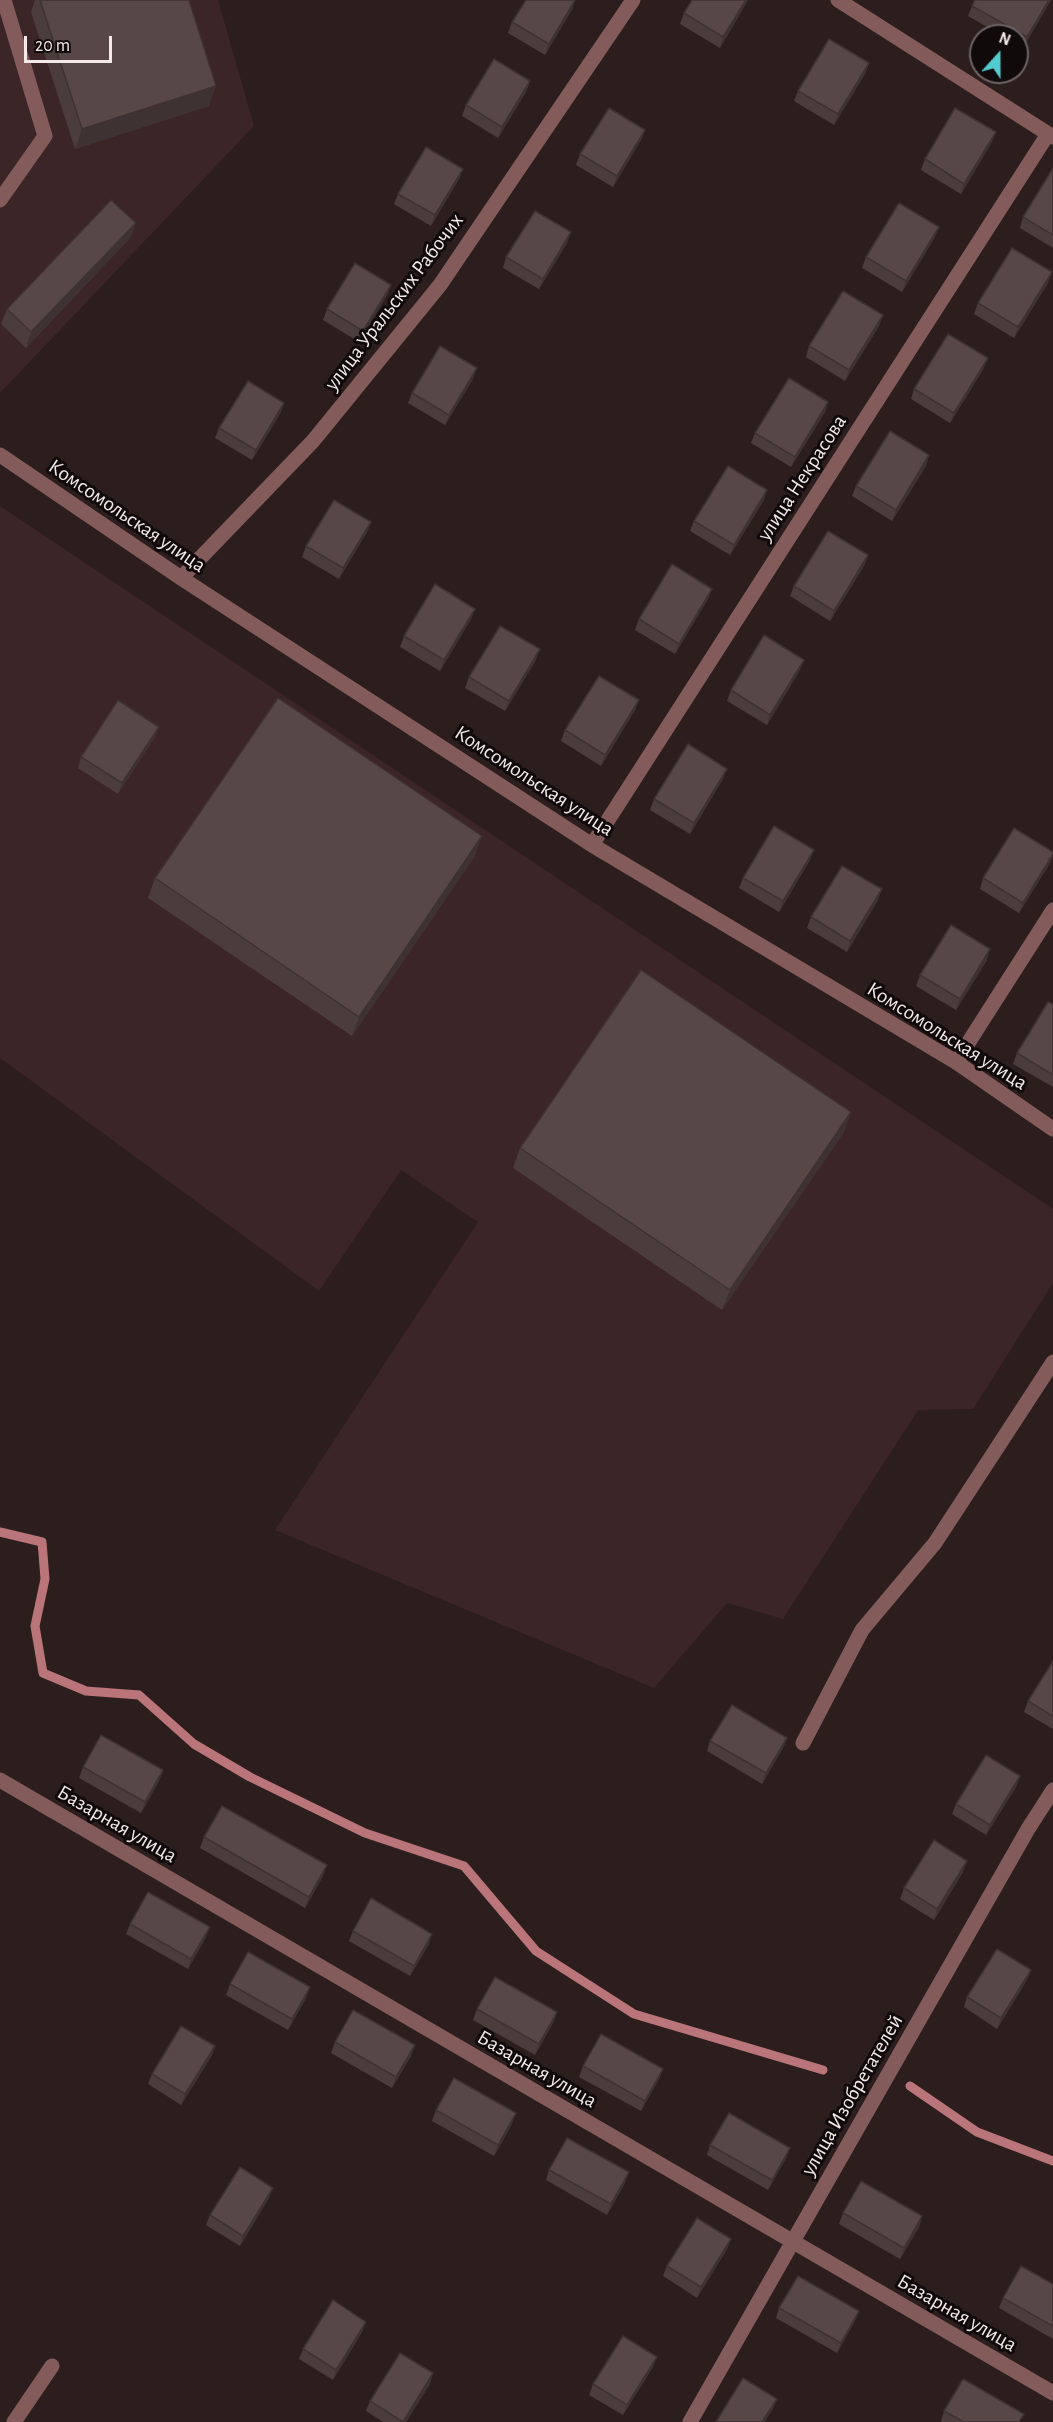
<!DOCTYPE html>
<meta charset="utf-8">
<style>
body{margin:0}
#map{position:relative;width:1053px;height:2422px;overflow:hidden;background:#2d1e1e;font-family:"Alegreya Sans",sans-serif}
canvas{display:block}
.north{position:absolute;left:969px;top:24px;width:60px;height:60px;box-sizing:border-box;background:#110a0a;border:2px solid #6c6464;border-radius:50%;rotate:21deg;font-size:16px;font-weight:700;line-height:24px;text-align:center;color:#f5eaea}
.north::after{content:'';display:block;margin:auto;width:21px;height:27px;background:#52ccd0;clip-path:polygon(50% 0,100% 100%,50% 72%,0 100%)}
.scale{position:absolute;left:24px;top:36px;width:88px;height:27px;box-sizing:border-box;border:3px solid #f5eaea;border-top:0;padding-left:8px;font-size:18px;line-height:21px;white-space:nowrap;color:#f5eaea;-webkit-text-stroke:4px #110a0a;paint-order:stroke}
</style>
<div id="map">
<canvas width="1053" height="2422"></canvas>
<div class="north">N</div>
<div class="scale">20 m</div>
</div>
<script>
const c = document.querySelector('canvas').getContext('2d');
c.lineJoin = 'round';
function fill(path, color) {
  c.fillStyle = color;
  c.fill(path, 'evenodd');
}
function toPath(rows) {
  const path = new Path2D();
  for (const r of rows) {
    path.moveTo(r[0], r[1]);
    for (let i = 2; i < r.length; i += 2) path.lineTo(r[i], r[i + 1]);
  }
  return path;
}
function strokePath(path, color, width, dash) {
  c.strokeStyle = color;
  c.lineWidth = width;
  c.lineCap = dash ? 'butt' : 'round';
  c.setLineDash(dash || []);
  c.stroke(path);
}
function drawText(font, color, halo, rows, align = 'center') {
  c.font = font + ' "Alegreya Sans",sans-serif';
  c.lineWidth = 6;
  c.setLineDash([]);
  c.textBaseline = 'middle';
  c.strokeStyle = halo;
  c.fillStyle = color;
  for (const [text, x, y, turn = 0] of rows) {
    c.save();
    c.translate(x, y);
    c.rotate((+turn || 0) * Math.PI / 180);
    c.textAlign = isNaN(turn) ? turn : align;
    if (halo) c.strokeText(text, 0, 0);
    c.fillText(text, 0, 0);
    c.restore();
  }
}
fill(toPath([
 [0,0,218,0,254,126,0,393],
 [0,506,1053,1209,1053,1283,973,1409,918,1410,783,1619,727,1603,654,1688,275,1530,478,1222,401,1170,319,1291,0,1058]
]), '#3b2526');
strokePath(toPath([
 [0,1532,42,1542,45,1579,35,1626,43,1673,86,1691,139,1695,194,1744,250,1777,365,1833,464,1866,536,1951,634,2014,823,2070],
 [910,2086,977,2132,1053,2161]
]), '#ba757a', 9);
strokePath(toPath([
 [0,200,45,136,4,0]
]), '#845b5b', 15);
strokePath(toPath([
 [838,0,1053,137],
 [0,455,181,578,592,845,956,1062,1053,1129],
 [181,578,313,441,440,285,633,0],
 [592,845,1048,134],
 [956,1062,1053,910],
 [803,1743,862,1630,935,1543,1053,1362],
 [0,1780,1053,2393],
 [14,2422,52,2366],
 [690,2422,1028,1829,1053,1790]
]), '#845b5b', 15);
fill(toPath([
 [35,0,189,0,209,106,75,149,31,12],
 [692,0,748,0,720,48,680,24,684,13],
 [1051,0,1023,48,1017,44,1017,36,1003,36,968,16,972,6],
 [573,8,545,55,508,33,512,22],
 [869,63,865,74,834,125,794,101,798,91],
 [530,81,526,92,498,138,462,116,466,105],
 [645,130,641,140,613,187,576,165,580,154],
 [992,142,961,194,921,170,925,159],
 [1053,168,1053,248,1020,228,1023,217],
 [463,169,459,179,431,226,394,204,398,194],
 [136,223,130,238,26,348,1,324,7,309],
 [571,232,567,243,539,289,503,268,506,257],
 [935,237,902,292,862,268,866,257],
 [1048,283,1014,338,974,314,978,303],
 [391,285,387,295,359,342,323,320,327,309],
 [883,315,879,326,845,381,806,357,809,346],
 [984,368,950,423,911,399,914,389],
 [473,379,445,425,408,403,412,393],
 [828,402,825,412,791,467,751,443,755,433],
 [284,403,280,414,252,460,215,438,219,428],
 [929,455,926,466,892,521,852,496,856,486],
 [764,500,730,555,690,531,694,521],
 [371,522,367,532,339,579,302,557,306,546],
 [868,555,864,566,830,621,790,596,794,586],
 [712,589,708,599,675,654,635,630,639,619],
 [475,609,471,619,440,671,400,647,404,636],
 [536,660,505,711,465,688,469,677],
 [800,670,767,725,727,701,731,690],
 [639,700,635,710,601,766,561,741,565,730],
 [155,737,118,794,78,768,81,757],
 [723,779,690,834,650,810,654,799],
 [1053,855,1050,863,1019,913,980,889,983,878],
 [475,856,352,1036,148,898,155,878],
 [810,860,779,912,739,888,743,878],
 [878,900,847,952,807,928,811,917],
 [987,960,956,1010,916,986,920,975],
 [1053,1004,1053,1087,1013,1064,1017,1053],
 [851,1112,844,1132,722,1310,513,1168,520,1148],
 [1053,1661,1053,1729,1024,1712,1028,1701],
 [787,1738,783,1748,762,1784,707,1751,710,1741],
 [83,1767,163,1770,159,1781,141,1813,79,1778],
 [1020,1776,1016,1787,986,1835,952,1814,956,1804],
 [204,1837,323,1876,305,1908,200,1848],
 [963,1872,934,1920,900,1899,904,1888],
 [130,1924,206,1937,188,1969,126,1934],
 [353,1931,429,1944,410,1976,349,1941],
 [1031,1970,1027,1980,997,2029,964,2007,967,1997],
 [230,1984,310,1987,306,1998,288,2030,226,1995],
 [477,2009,557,2012,553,2023,535,2055,473,2020],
 [335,2042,411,2056,392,2088,331,2053],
 [215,2046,211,2057,181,2105,148,2084,152,2074],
 [583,2066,663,2069,659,2079,641,2111,579,2077],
 [436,2110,512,2124,494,2156,432,2121],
 [710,2145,790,2148,786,2158,768,2190,707,2155],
 [549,2170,625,2183,607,2215,546,2180],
 [269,2198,240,2246,206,2225,210,2215],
 [843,2213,922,2216,919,2227,900,2259,839,2224],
 [731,2239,727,2249,697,2298,663,2276,667,2266],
 [1053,2284,1053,2339,999,2308,1003,2298],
 [779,2308,855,2321,837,2353,776,2318],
 [366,2322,362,2332,333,2380,299,2359,303,2349],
 [653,2367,623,2415,589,2395,593,2384],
 [430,2384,406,2422,383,2422,366,2411,370,2401],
 [944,2411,1021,2422,942,2422,941,2421]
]), '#4c3d3d');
fill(toPath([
 [575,0,573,8,545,55,549,44],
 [746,0,748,0,720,48,723,37],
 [1049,0,1051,0,1023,48,1027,37],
 [869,63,865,74,834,125,838,114],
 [530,81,526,92,498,138,502,127],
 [216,86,209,106,75,149,82,129],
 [645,130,641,140,613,187,617,176],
 [996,132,992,142,961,194,964,184],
 [463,169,459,179,431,226,435,215],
 [136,223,130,238,26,348,31,332],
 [939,227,935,237,902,292,906,281],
 [571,232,567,243,539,289,543,279],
 [1052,272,1048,283,1014,338,1018,327],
 [391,285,387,295,359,342,363,331],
 [883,315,879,326,845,381,849,370],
 [988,358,984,368,950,423,954,413],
 [477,368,473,379,445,425,449,415],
 [828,402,825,412,791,467,795,457],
 [284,403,280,414,252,460,256,450],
 [929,455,926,466,892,521,896,510],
 [767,490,764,500,730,555,734,545],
 [371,522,367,532,339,579,343,568],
 [868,555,864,566,830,621,834,611],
 [712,589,708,599,675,654,679,644],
 [475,609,471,619,440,671,444,660],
 [540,649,536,660,505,711,509,701],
 [804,660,800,670,767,725,770,715],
 [639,700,635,710,601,766,605,755],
 [159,727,155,737,118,794,122,783],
 [727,769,723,779,690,834,694,823],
 [482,836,475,856,352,1036,359,1017],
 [814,850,810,860,779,912,783,901],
 [1053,854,1050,863,1019,913,1023,903],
 [882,889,878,900,847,952,850,941],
 [990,949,987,960,956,1010,960,999],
 [851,1112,844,1132,722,1310,730,1290],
 [787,1738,783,1748,762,1784,766,1773],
 [163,1770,159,1781,141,1813,145,1802],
 [1020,1776,1016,1787,986,1835,990,1825],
 [967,1861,963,1872,934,1920,937,1909],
 [327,1865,323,1876,305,1908,309,1897],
 [210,1927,206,1937,188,1969,191,1959],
 [432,1934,429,1944,410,1976,414,1966],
 [1031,1970,1027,1980,997,2029,1001,2018],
 [310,1987,306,1998,288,2030,292,2019],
 [557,2012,553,2023,535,2055,539,2044],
 [415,2045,411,2056,392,2088,396,2077],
 [215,2046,211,2057,181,2105,185,2094],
 [663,2069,659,2079,641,2111,645,2101],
 [516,2113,512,2124,494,2156,498,2145],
 [790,2148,786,2158,768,2190,772,2180],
 [629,2172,625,2183,607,2215,611,2204],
 [273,2188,269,2198,240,2246,243,2236],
 [922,2216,919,2227,900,2259,904,2248],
 [731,2239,727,2249,697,2298,701,2287],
 [859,2311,855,2321,837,2353,841,2343],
 [366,2322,362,2332,333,2380,336,2370],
 [657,2357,653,2367,623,2415,627,2405],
 [433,2373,430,2384,406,2422,403,2422],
 [777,2399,773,2409,765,2422,762,2422]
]), '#3e3232');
const building = toPath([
 [40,0,189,0,216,86,82,129,40,0],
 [526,0,575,0,549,44,512,22,526,0],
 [692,0,746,0,723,37,684,13,692,0],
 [975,0,1049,0,1027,37,972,6,975,0],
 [829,39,869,63,838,114,798,91,829,39],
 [494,59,530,81,502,127,466,105,494,59],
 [609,108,645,130,617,176,580,154,609,108],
 [955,108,996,132,964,184,925,159,955,108],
 [426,147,463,169,435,215,398,194,426,147],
 [1053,168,1053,235,1023,217,1053,168],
 [111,200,136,223,31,332,7,309,111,200],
 [899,203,939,227,906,281,866,257,899,203],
 [535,211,571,232,543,279,506,257,535,211],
 [1012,248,1052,272,1018,327,978,303,1012,248],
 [355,263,391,285,363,331,327,309,355,263],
 [843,291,883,315,849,370,809,346,843,291],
 [948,334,988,358,954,413,914,389,948,334],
 [440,346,477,368,449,415,412,393,440,346],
 [789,378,828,402,795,457,755,433,789,378],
 [248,381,284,403,256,450,219,428,248,381],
 [890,431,929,455,896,510,856,486,890,431],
 [728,466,767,490,734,545,694,521,728,466],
 [334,500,371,522,343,568,306,546,334,500],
 [828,531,868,555,834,611,794,586,828,531],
 [672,564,712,589,679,644,639,619,672,564],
 [435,584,475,609,444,660,404,636,435,584],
 [500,626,540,649,509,701,469,677,500,626],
 [764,635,804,660,770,715,731,690,764,635],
 [599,676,639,700,605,755,565,730,599,676],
 [278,698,482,836,359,1017,155,878,278,698],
 [118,700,159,727,122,783,81,757,118,700],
 [688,744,727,769,694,823,654,799,688,744],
 [774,826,814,850,783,901,743,878,774,826],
 [1014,828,1053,852,1053,854,1023,903,983,878,1014,828],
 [842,866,882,889,850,941,811,917,842,866],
 [951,925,990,949,960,999,920,975,951,925],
 [641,970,851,1112,730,1290,520,1148,641,970],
 [1048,1002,1053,1004,1053,1075,1017,1053,1048,1002],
 [1053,1661,1053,1716,1028,1701,1053,1661],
 [732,1705,787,1738,766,1773,710,1741,732,1705],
 [101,1735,163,1770,145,1802,83,1767,101,1735],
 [986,1755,1020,1776,990,1825,956,1804,986,1755],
 [222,1806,327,1865,309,1897,204,1837,222,1806],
 [934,1840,967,1861,937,1909,904,1888,934,1840],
 [148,1892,210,1927,191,1959,130,1924,148,1892],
 [371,1898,432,1934,414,1966,353,1931,371,1898],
 [997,1949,1031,1970,1001,2018,967,1997,997,1949],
 [248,1952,310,1987,292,2019,230,1984,248,1952],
 [495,1977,557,2012,539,2044,477,2009,495,1977],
 [353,2010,415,2045,396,2077,335,2042,353,2010],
 [181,2026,215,2046,185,2094,152,2074,181,2026],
 [601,2034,663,2069,645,2101,583,2066,601,2034],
 [454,2078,516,2113,498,2145,436,2110,454,2078],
 [729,2113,790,2148,772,2180,710,2145,729,2113],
 [567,2138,629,2172,611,2204,549,2170,567,2138],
 [240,2167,273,2188,243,2236,210,2215,240,2167],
 [861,2181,922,2216,904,2248,843,2213,861,2181],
 [697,2218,731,2239,701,2287,667,2266,697,2218],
 [1021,2266,1053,2284,1053,2326,1003,2298,1021,2266],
 [798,2276,859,2311,841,2343,779,2308,798,2276],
 [333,2300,366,2322,336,2370,303,2349,333,2300],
 [623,2336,657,2357,627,2405,593,2384,623,2336],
 [400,2353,433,2373,403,2422,370,2401,400,2353],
 [743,2378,777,2399,762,2422,716,2422,743,2378],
 [963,2379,1024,2414,1019,2422,964,2422,944,2411,963,2379]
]);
fill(building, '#584747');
strokePath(building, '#3e3232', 1.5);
drawText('21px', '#f5eaea', '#110a0a', [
 ["улица Уральских Рабочих",394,302,-53],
 ["улица Некрасова",802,478,-57],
 ["Комсомольская улица",127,516,34],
 ["Комсомольская улица",534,781,33],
 ["Комсомольская улица",947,1036,32],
 ["Базарная улица",117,1824,30],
 ["Базарная улица",537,2069,30],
 ["улица Изобретателей",852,2095,-60],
 ["Базарная улица",957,2313,30]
]);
</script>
